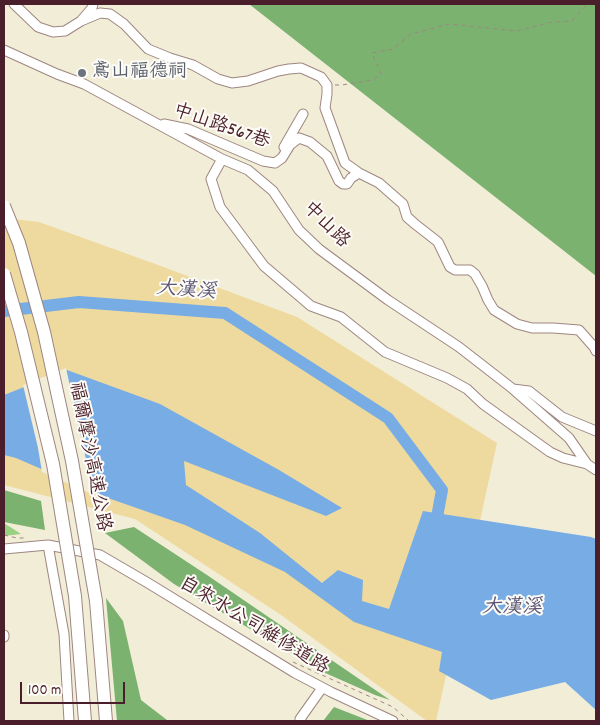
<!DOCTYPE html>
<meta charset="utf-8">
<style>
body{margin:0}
#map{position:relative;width:600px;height:725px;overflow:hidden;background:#f2edd7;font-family:Dekko,sans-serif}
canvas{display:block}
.frame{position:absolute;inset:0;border:5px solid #4a1f2b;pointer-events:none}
.scale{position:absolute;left:20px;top:682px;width:105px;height:22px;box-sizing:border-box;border:2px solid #4a1f2b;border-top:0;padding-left:6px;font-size:15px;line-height:18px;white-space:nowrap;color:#4a1f2b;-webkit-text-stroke:4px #fdfcf7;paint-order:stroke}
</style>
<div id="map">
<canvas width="600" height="725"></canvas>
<div class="frame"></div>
<div class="scale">100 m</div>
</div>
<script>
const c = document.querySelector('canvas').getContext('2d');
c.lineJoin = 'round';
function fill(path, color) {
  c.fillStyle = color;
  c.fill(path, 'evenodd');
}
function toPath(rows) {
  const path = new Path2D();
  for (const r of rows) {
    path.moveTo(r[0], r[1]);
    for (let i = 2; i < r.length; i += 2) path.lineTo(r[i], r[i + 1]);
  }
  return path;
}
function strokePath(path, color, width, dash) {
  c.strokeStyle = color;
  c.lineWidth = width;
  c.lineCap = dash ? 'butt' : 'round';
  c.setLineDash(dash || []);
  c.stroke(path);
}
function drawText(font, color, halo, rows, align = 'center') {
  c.font = font + ' Dekko,"LXGW WenKai TC",sans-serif';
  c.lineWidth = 4;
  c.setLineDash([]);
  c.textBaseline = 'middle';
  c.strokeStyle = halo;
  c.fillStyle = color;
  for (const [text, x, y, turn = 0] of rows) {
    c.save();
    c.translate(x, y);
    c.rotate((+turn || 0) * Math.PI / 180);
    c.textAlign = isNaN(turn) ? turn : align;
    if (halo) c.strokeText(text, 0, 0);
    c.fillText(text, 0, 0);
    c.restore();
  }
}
fill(toPath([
 [4,523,21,534,4,536]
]), '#9ad082');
fill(toPath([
 [249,4,596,4,596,276],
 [4,490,41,501,45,530,4,522],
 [134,527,207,575,390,700,375,695,323,672,174,584,105,533],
 [106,598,123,621,141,700,167,720,166,721,117,721],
 [334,707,370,721,323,721]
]), '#7bb270');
fill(toPath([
 [4,218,39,222,158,265,297,317,497,443,436,721,427,721,281,615,135,519,4,485]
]), '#eeda9e');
fill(toPath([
 [67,370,160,404,279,470,342,508,326,516,184,461,186,485,260,533,322,583,338,570,363,580,362,601,389,609,423,511,591,537,596,539,596,710,565,682,491,700,439,671,442,652,354,622,285,572,185,525,108,498,16,458,4,455,4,395]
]), '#77ace5');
fill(toPath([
 [66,368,89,473,92,494,42,472,38,448,23,385]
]), '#f2edd7');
strokePath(toPath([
 [4,311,79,302,225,313,388,418,442,490,435,528]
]), '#77ace5', 12);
const minor = toPath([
 [14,4,38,27,53,32,65,31,81,21,92,8,93,4],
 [81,21,100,13,110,14,124,24,148,49,170,58,193,65,218,79,232,83,248,81,278,71,289,69,301,68,321,77,327,85,327,94,325,108,345,163,359,173,379,183,403,204,407,217,415,224,438,242,450,267,455,270,470,270,475,274,482,286,488,300,494,310,517,324,532,328,553,328,579,330,594,347,596,351],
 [4,50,57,74,84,84,222,159,248,170,273,191,299,230,319,249,388,300,459,347,513,389,569,438,587,464,596,470],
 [164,124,188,129,263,161,275,163,282,158,290,145,299,138,310,142,327,156,339,181,343,184,347,184,351,178,359,173],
 [284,147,303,114],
 [222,159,211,179,220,207,264,266,311,306,341,317,385,352,447,378,467,389,483,404,550,452,563,458,587,464],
 [513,389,529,391,562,417,596,431],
 [48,545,64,634,69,721],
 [4,549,48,545,100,555,148,583,295,673,331,692,393,721],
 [4,635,4,637],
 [301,721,300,719,322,688]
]);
strokePath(minor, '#9e8681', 11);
strokePath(toPath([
 [335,85,342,85,373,80,381,74,372,53,393,49,411,34,450,24,516,31,552,22,572,21,587,4,589,4],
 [4,535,17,538,27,538],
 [293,662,393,707,409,721]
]), '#9e8681', 1, [4, 4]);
strokePath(minor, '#fff', 9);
const highwayBridge = toPath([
 [4,206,19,243,44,332,72,461,96,601,106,721],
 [4,274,21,332,53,464,75,596,85,721]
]);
strokePath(highwayBridge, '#9e8681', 14, []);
strokePath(highwayBridge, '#fff', 12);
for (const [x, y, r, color] of [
 [82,73,5,"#6b7280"]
]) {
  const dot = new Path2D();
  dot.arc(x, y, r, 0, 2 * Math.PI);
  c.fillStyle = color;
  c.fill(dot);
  strokePath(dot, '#fdfcf7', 2);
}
drawText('19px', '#5b616d', '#fdfcf7', [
 ["鳶山福德祠",92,73]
], 'left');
drawText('19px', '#4a1f2b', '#fdfcf7', [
 ["中山路567巷",221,128,19],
 ["中山路",325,226,45],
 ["福爾摩沙高速公路",88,457,79],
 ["自來水公司維修道路",253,627,31]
]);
drawText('italic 20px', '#5c5775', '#fdfcf7', [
 ["大漢溪",186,292,4],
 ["大漢溪",512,609]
]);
</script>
